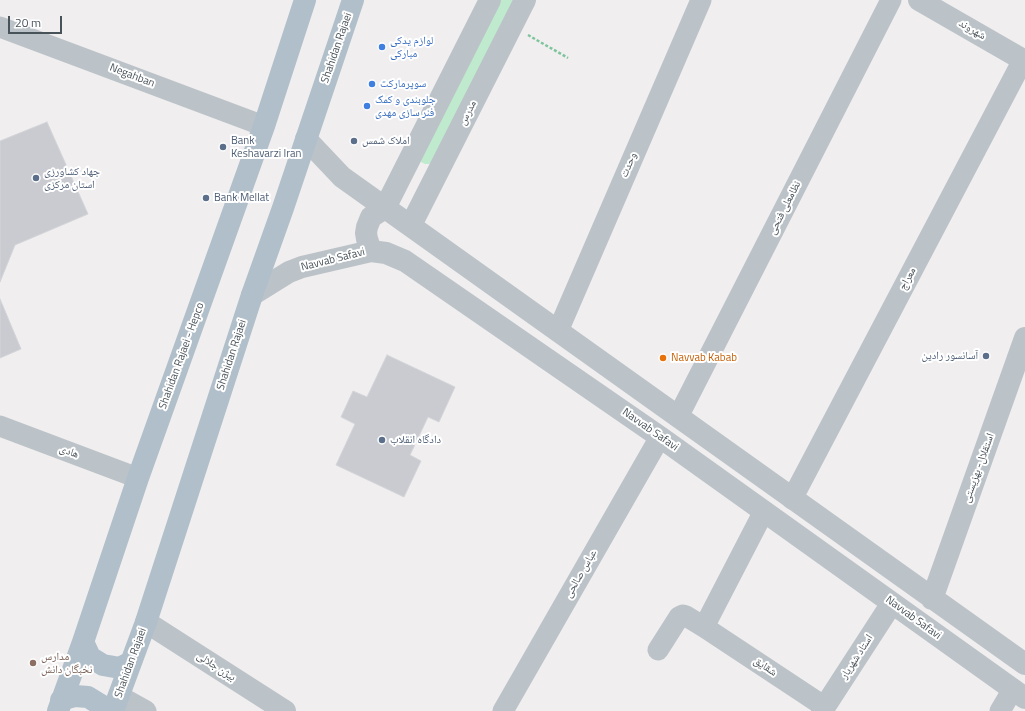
<!DOCTYPE html>
<meta charset="utf-8">
<style>
body{margin:0}
#map{position:relative;width:1025px;height:711px;overflow:hidden;background:#f0eeee;font-family:"Titillium Web",sans-serif}
canvas{display:block}
.scale{position:absolute;left:8px;top:16px;width:54px;height:18px;box-sizing:border-box;border:2px solid #485259;border-top:0;padding-left:5px;font-size:12px;line-height:14px;white-space:nowrap;color:#485259;-webkit-text-stroke:3px #fff;paint-order:stroke}
</style>
<div id="map">
<canvas width="1025" height="711"></canvas>
<div class="scale">20 m</div>
</div>
<script>
const c = document.querySelector('canvas').getContext('2d');
c.lineJoin = 'round';
function fill(path, color) {
  c.fillStyle = color;
  c.fill(path, 'evenodd');
}
function toPath(rows) {
  const path = new Path2D();
  for (const r of rows) {
    path.moveTo(r[0], r[1]);
    for (let i = 2; i < r.length; i += 2) path.lineTo(r[i], r[i + 1]);
  }
  return path;
}
function strokePath(path, color, width, dash) {
  c.strokeStyle = color;
  c.lineWidth = width;
  c.lineCap = dash ? 'butt' : 'round';
  c.setLineDash(dash || []);
  c.stroke(path);
}
function drawText(font, color, halo, rows, align = 'center') {
  c.font = font + ' "Titillium Web","Noto Naskh Arabic",sans-serif';
  c.lineWidth = 4;
  c.setLineDash([]);
  c.textBaseline = 'middle';
  c.strokeStyle = halo;
  c.fillStyle = color;
  for (const [text, x, y, turn = 0] of rows) {
    c.save();
    c.translate(x, y);
    c.rotate((+turn || 0) * Math.PI / 180);
    c.textAlign = isNaN(turn) ? turn : align;
    if (halo) c.strokeText(text, 0, 0);
    c.fillText(text, 0, 0);
    c.restore();
  }
}
fill(toPath([
 [497,0,519,0,433,161,429,164,425,164,421,162,419,158]
]), '#c0eacd');
const building = toPath([
 [47,122,88,214,15,245,0,282,0,141,47,122],
 [0,299,21,349,0,358,0,299],
 [387,355,455,387,439,422,428,417,410,455,421,461,404,497,336,465,355,424,341,417,353,391,367,397,387,355]
]);
fill(building, '#c9cbd0');
strokePath(building, '#d3d5d9', 1);
strokePath(toPath([
 [528,35,568,58]
]), '#7cc49b', 2.5, [3, 2]);
strokePath(toPath([
 [0,27,264,126],
 [558,331,701,0],
 [678,417,891,0],
 [0,426,138,478],
 [792,499,1023,60],
 [704,627,764,511],
 [658,650,679,617,683,615,686,616,704,627,825,707],
 [119,696,146,711],
 [503,711,660,437],
 [1000,711,1013,689]
]), '#bbc3c9', 21);
strokePath(toPath([
 [919,0,1025,61],
 [306,139,342,177,1025,664],
 [411,225,525,0],
 [371,251,367,239,366,233,367,227,371,217,385,208,490,0],
 [252,295,289,272,302,267,371,251,386,253,405,261,660,437,1025,698],
 [932,599,1025,338],
 [146,622,285,711],
 [822,711,892,603]
]), '#bbc3c9', 22);
strokePath(toPath([
 [83,642,90,657,103,665,120,668,131,662],
 [61,700,75,696,88,697,101,705,106,711],
 [58,711,83,642,138,478,264,126,305,0],
 [113,711,146,622,252,295,283,208,353,0]
]), '#b0bfca', 22);
for (const [x, y, r, color] of [
 [382,47,4,"#3f7fe0"],
 [372,84,4,"#3f7fe0"],
 [367,106,4,"#3f7fe0"],
 [354,141,4,"#5c6f8a"],
 [223,147,4,"#5c6f8a"],
 [36,178,4,"#5c6f8a"],
 [206,198,4,"#5c6f8a"],
 [986,356,4,"#5c6f8a"],
 [663,358,4,"#e8710a"],
 [382,440,4,"#5c6f8a"],
 [33,663,4,"#8d6e63"]
]) {
  const dot = new Path2D();
  dot.arc(x, y, r, 0, 2 * Math.PI);
  c.fillStyle = color;
  c.fill(dot);
  strokePath(dot, '#fff', 1.5);
}
drawText('11px', '#485259', '#fff', [
 ["شهروند",972,30,30],
 ["Shahidan Rajaei",337,48,-71],
 ["Negahban",132,76,21],
 ["مدرس",468,113,-63],
 ["وحدت",629,165,-67],
 ["نظامعلی فتحی",785,208,-63],
 ["Navvab Safavi",333,260,-14],
 ["معراج",908,279,-62],
 ["Shahidan Rajaei",232,355,-72],
 ["Shahidan Rajaei - Hepco",182,356,-70],
 ["Navvab Safavi",650,430,35],
 ["هادی",69,452,21],
 ["استقلال- بهزیستی",979,468,-70],
 ["عباس صالحی",581,574,-60],
 ["Navvab Safavi",913,618,36],
 ["استاد شهریار",857,657,-57],
 ["Shahidan Rajaei",131,663,-70],
 ["بیژن جلالی",216,667,33],
 ["شقایق",765,667,34]
]);
drawText('11px', '#366cbe', '#fff', [
 ["لوازم یدکی",390,41],
 ["مبارکی",390,54],
 ["سوپرمارکت",380,84],
 ["جلوبندی و کمک",375,100],
 ["فنر سازی مهدی",375,113]
], 'left');
drawText('11px', '#4e5e75', '#fff', [
 ["Bank",231,141],
 ["Keshavarzi Iran",231,154],
 ["املاک شمس",362,141],
 ["جهاد کشاورزی",44,172],
 ["استان مرکزی",44,185],
 ["Bank Mellat",214,198],
 ["آسانسور رادین",978,356,"right"],
 ["دادگاه انقلاب",390,440]
], 'left');
drawText('11px', '#c56008', '#fff', [
 ["Navvab Kabab",671,358]
], 'left');
drawText('11px', '#785e54', '#fff', [
 ["مدارس",41,657],
 ["نخبگان دانش",41,670]
], 'left');
</script>
